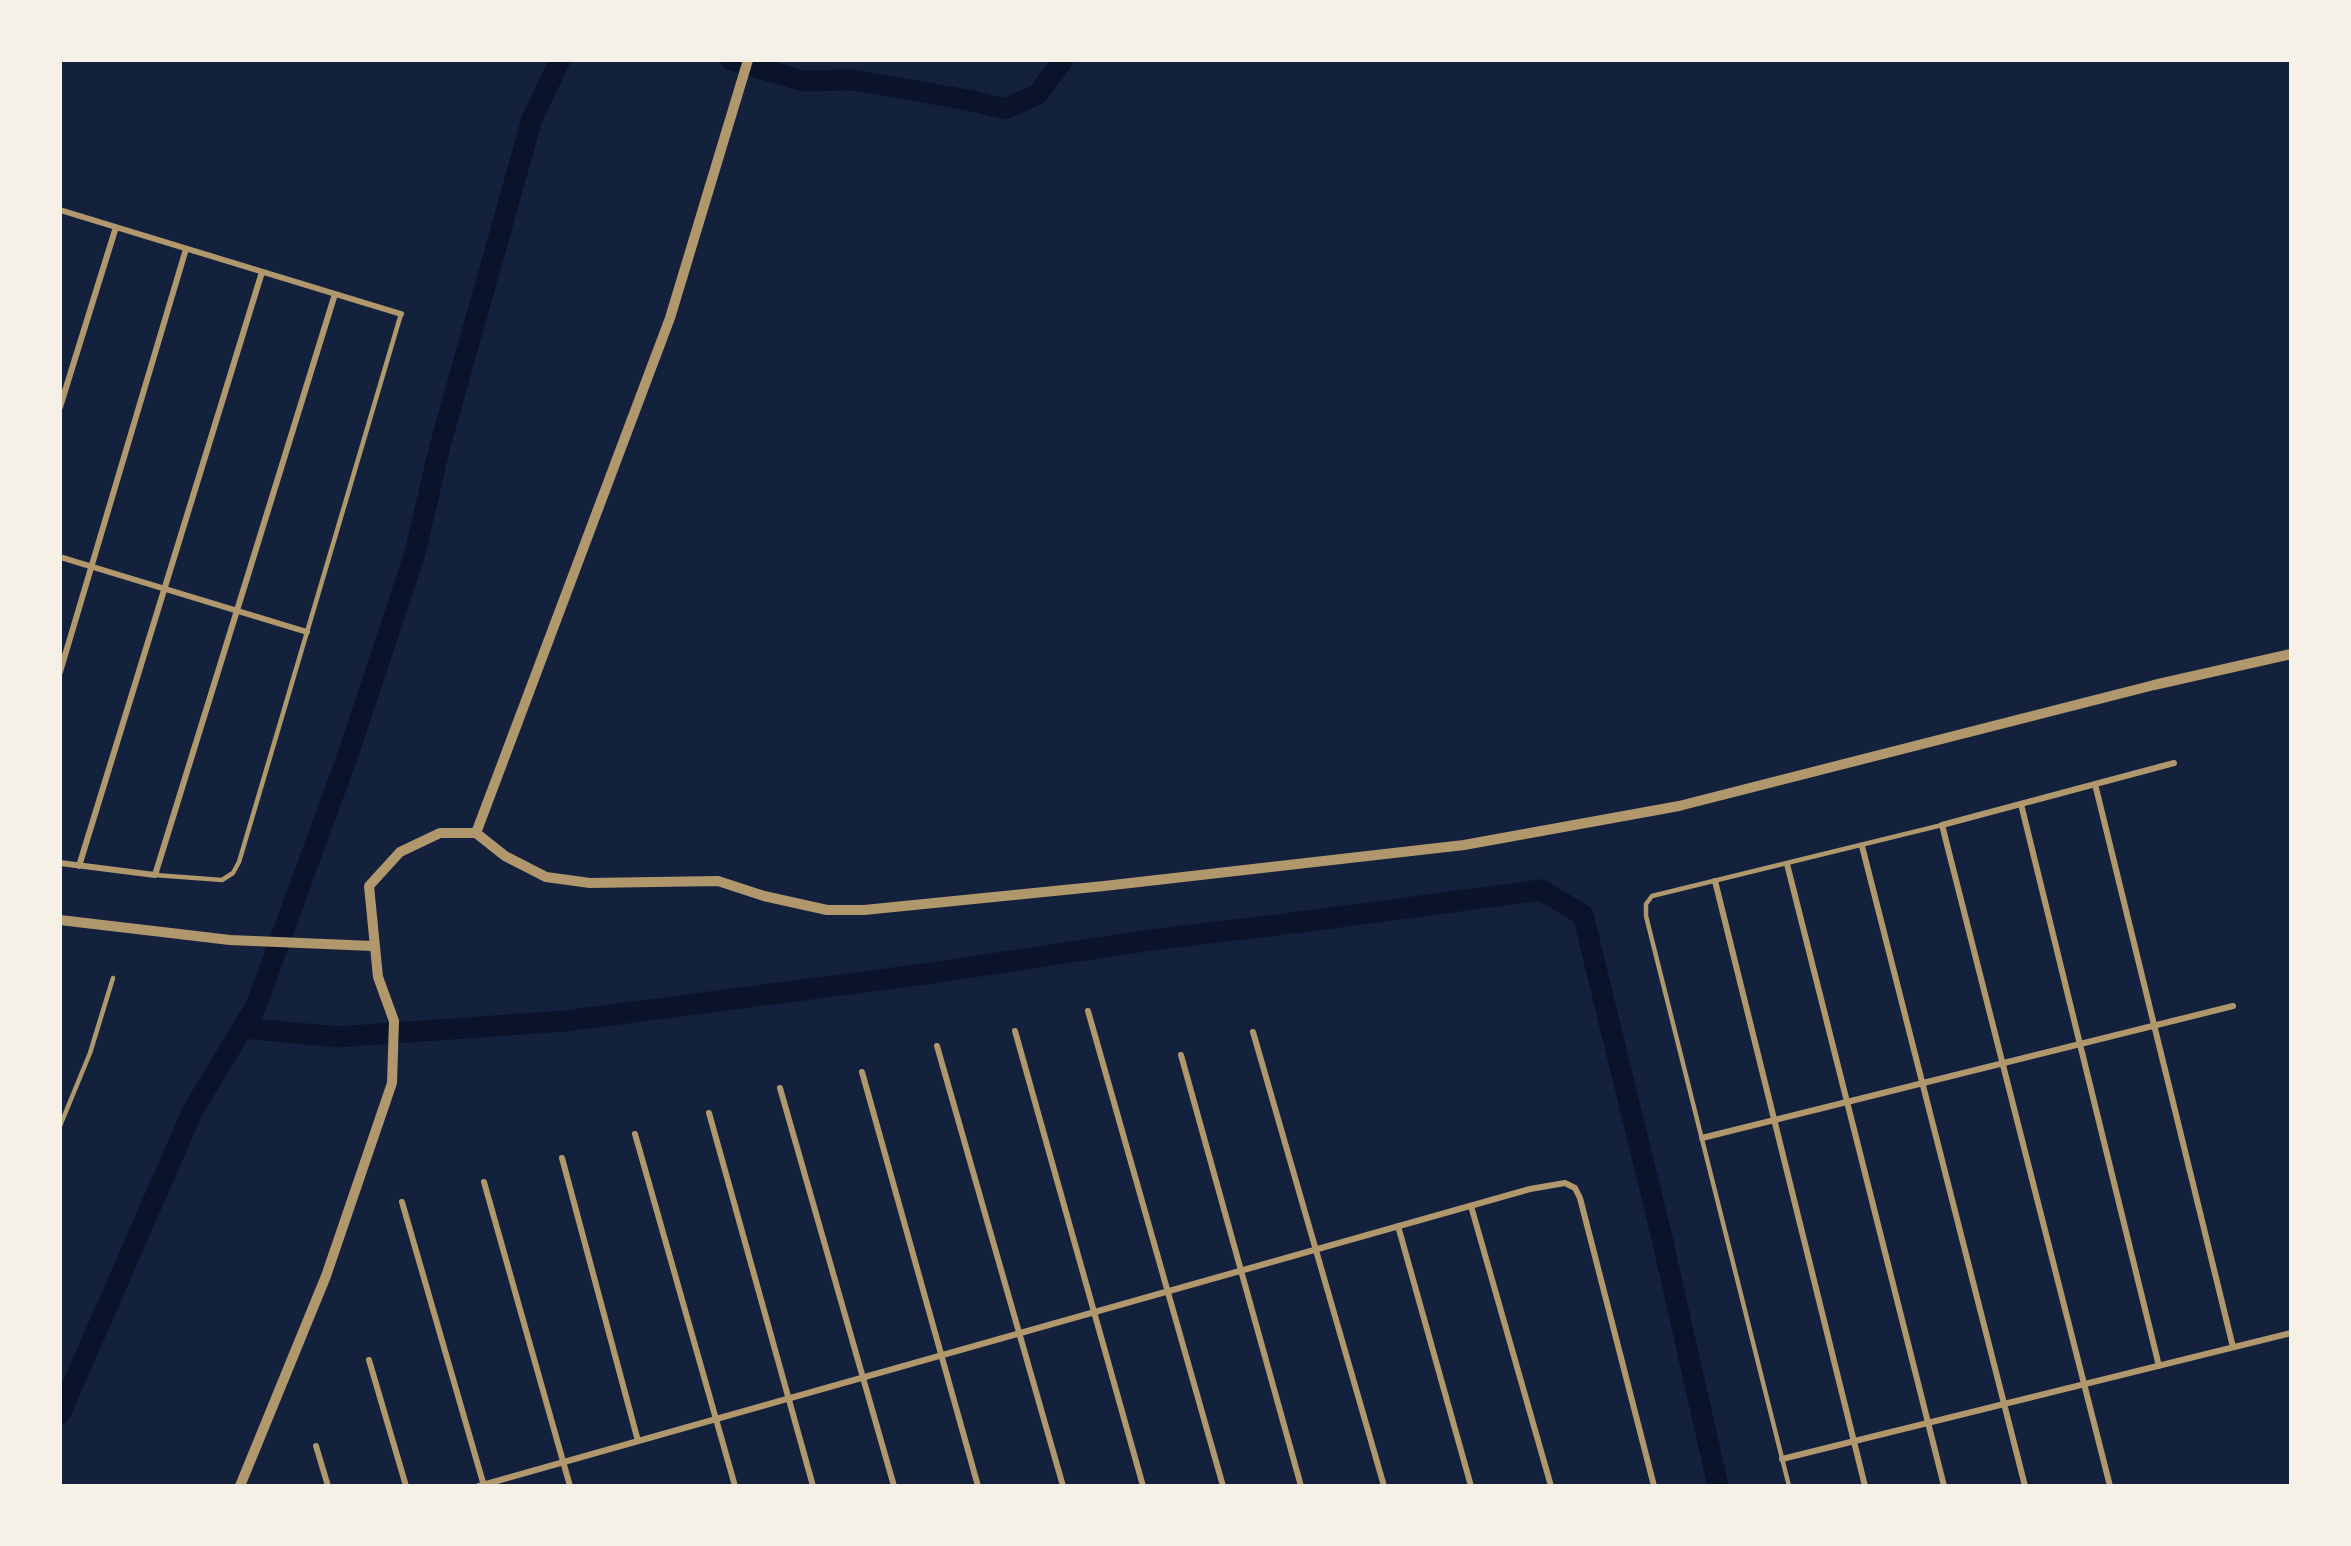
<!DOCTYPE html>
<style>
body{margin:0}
#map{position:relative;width:2351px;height:1546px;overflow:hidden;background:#14213d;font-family:"Source Sans 3",sans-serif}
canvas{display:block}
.frame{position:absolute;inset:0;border:62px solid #f6f1e7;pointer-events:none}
</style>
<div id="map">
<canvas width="2351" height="1546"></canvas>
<div class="frame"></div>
</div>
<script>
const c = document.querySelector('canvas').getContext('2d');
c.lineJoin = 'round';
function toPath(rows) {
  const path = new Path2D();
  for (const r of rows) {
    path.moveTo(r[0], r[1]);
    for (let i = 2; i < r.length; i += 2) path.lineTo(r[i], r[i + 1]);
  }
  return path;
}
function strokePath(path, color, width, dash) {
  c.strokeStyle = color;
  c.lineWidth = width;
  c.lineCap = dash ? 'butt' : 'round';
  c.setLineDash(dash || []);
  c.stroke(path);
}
strokePath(toPath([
 [731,60,803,81,853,80,968,100,1005,109,1038,94,1063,60],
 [244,1028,337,1037,565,1021,925,974,1151,940,1309,921,1541,890,1583,915,1661,1234,1718,1486],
 [60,1414,193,1110,256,1006,350,749,415,553,440,446,532,119,560,60]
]), '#0b132b', 21);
strokePath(toPath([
 [155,875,222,880,233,873,239,862,401,314],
 [60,1126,90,1053,113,978],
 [1789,1486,1646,916,1646,904,1652,896,1942,825]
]), '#b1986c', 4.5);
strokePath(toPath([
 [60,210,401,314],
 [60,407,116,227],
 [60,557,307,632],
 [60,672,186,249],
 [2095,784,2233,1347],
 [2021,804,2159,1366],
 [1862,846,2025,1486],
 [60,863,155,875,335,294],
 [1787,864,1944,1486],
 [79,866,262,272],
 [1715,881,1865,1486],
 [1088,1011,1223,1486],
 [1015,1031,1143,1486],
 [1253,1032,1384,1486],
 [937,1046,1063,1486],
 [1181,1055,1301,1486],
 [862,1072,978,1486],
 [780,1088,894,1486],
 [709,1113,813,1486],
 [635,1134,735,1486],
 [1702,1138,2233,1006],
 [562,1158,638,1441],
 [484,1182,570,1486],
 [402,1202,484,1486],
 [1471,1206,1551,1486],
 [1398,1226,1471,1486],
 [369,1360,406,1486],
 [316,1446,328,1486],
 [1782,1459,2291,1333],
 [479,1486,1530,1189,1565,1183,1575,1188,1580,1198,1654,1486],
 [2110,1486,1942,825,2174,763]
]), '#b1986c', 6);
strokePath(toPath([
 [476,833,505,856,546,877,590,883,718,881,764,896,827,910,864,910,1104,886,1464,845,1679,806,2154,685,2291,654],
 [476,833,670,318,748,60],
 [60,920,230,940,373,946],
 [240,1486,326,1276,392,1083,394,1021,378,977,369,886,400,852,440,833,476,833]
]), '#b1986c', 10);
</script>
